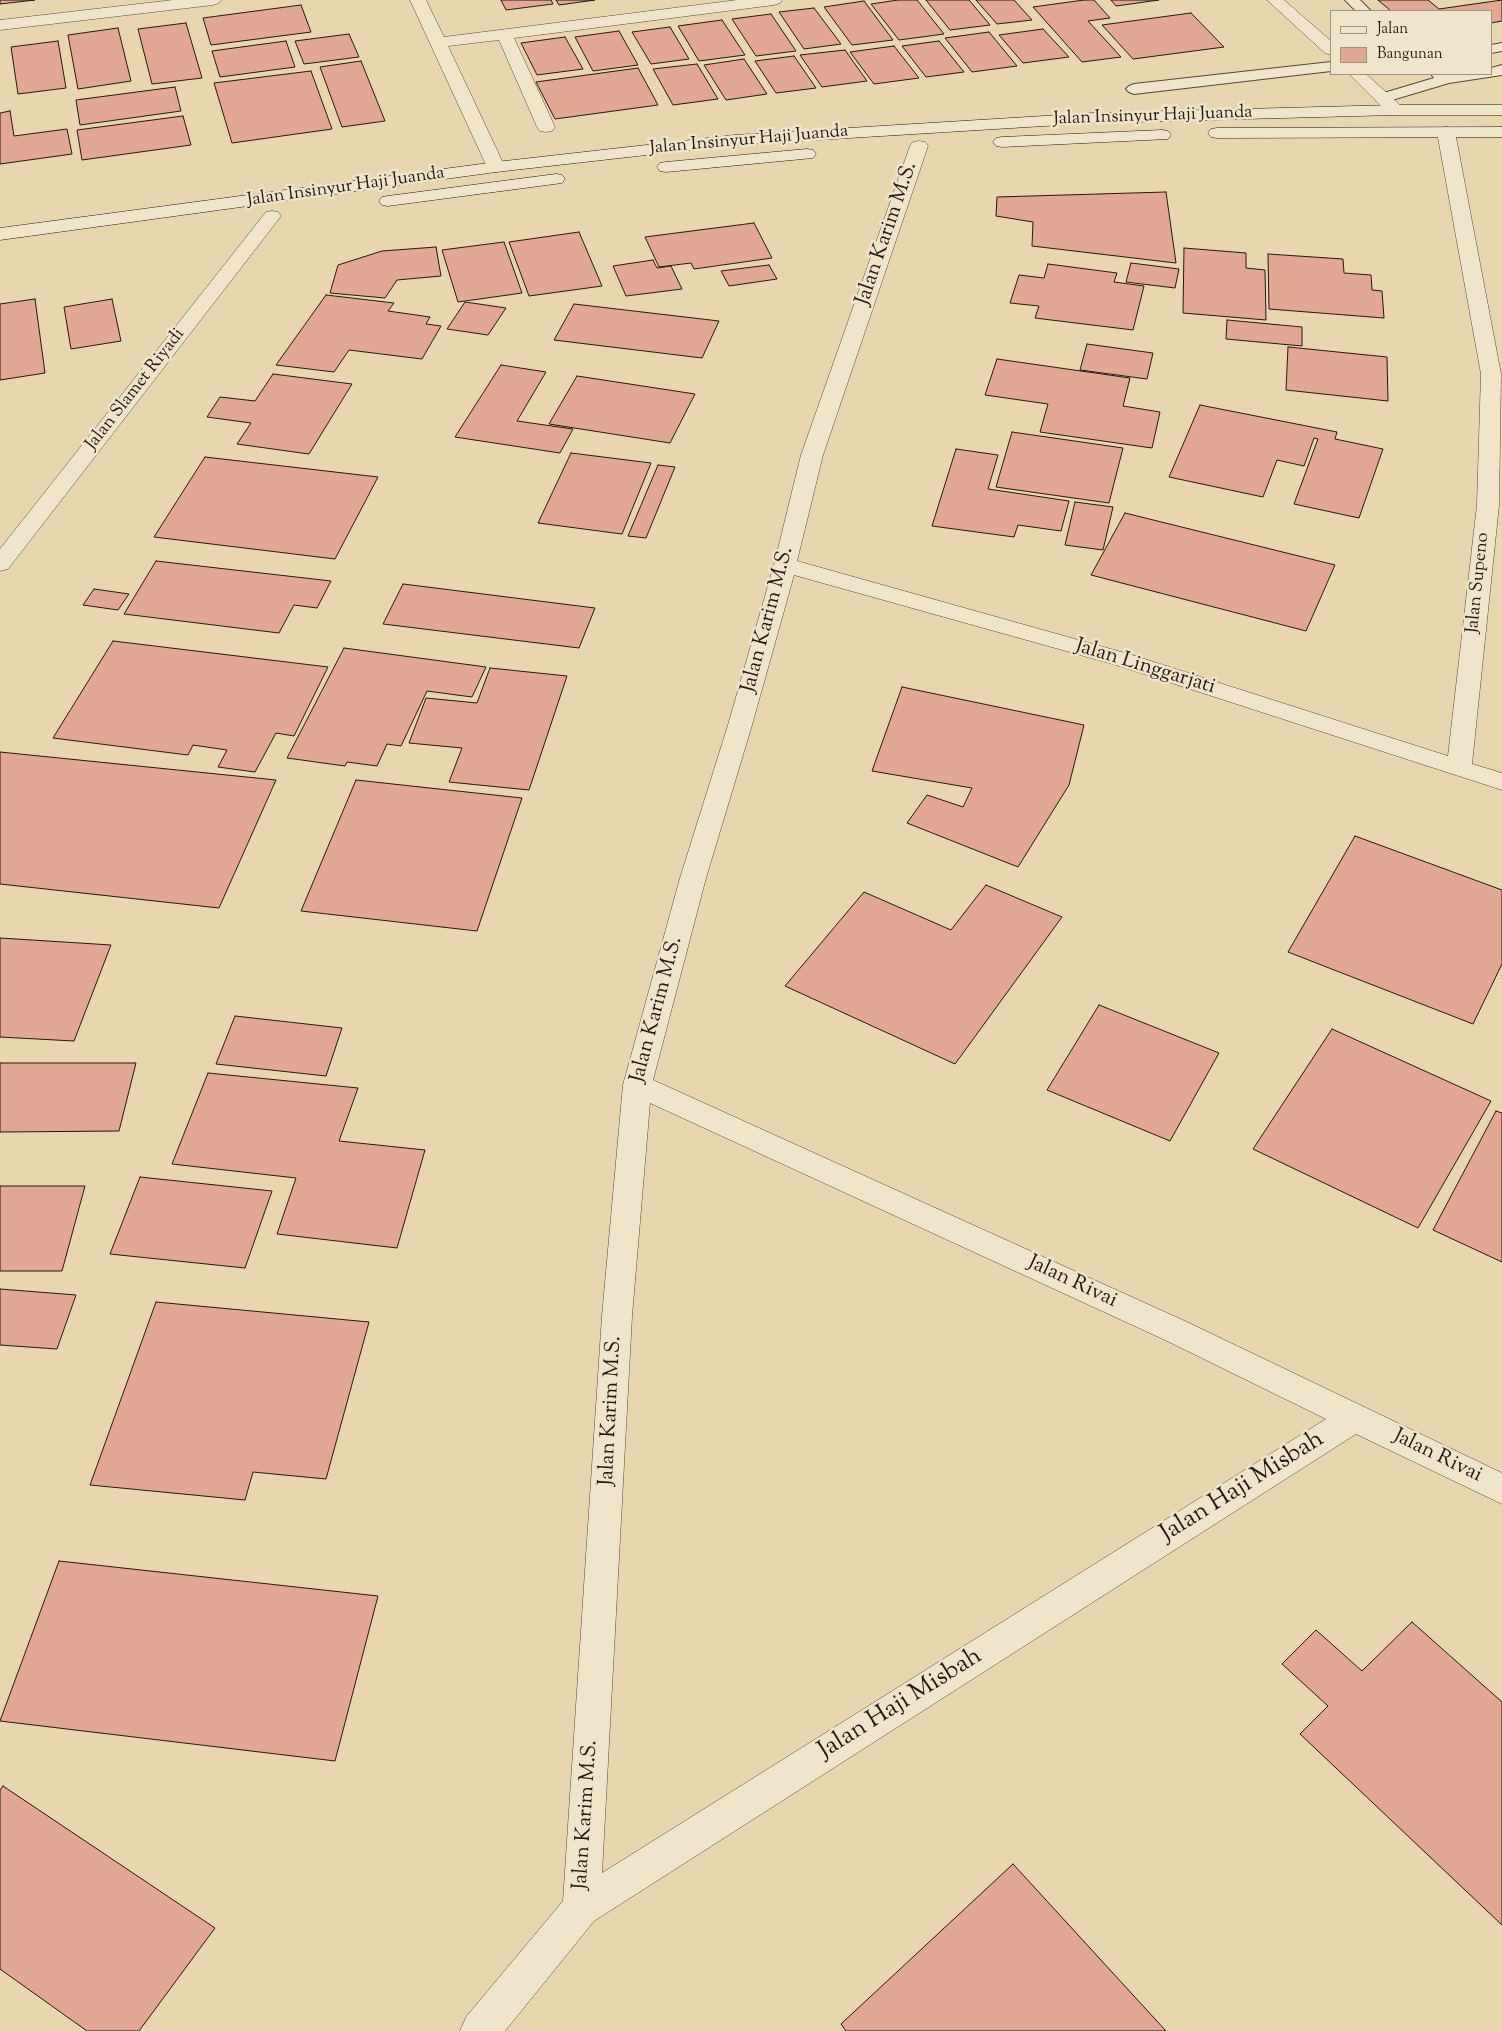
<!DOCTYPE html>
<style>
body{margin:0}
#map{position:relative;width:1502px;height:2031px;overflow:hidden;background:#e8d6af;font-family:"Sorts Mill Goudy",serif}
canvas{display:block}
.legend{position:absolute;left:1330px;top:10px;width:162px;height:65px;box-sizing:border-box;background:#f0e4cb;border:1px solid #9f9281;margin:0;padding:6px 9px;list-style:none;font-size:15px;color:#251811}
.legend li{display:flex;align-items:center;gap:10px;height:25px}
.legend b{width:25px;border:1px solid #9f9281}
</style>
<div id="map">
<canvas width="1502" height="2031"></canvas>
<ul class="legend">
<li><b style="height:6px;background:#f0e4cb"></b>Jalan</li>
<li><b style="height:14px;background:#e1a993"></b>Bangunan</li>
</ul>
</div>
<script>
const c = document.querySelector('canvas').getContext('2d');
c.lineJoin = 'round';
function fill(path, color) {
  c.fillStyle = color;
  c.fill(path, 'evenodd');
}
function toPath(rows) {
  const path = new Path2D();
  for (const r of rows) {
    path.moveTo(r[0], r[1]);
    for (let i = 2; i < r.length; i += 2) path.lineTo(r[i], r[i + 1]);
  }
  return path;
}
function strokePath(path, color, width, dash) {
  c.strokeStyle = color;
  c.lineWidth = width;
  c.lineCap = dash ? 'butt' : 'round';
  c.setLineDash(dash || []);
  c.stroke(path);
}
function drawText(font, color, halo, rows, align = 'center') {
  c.font = font + ' "Sorts Mill Goudy",serif';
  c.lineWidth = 5;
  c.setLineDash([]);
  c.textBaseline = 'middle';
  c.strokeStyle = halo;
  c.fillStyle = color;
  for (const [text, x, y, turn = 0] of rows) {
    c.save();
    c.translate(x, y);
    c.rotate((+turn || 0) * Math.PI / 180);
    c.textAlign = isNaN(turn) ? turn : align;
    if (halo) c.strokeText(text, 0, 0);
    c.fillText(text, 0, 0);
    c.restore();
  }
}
const building = toPath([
 [0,0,35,0,0,4,0,0],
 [501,0,551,0,553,4,506,10,501,0],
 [556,0,595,0,559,5,556,0],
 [898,0,917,0,944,34,899,40,871,4,898,0],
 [926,0,969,0,990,25,950,30,926,0],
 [976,0,1014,0,1032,20,997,24,976,0],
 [1084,0,1094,0,1110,18,1088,21,1121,57,1082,62,1033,7,1084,0],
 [1111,0,1159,0,1116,6,1111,0],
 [1378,0,1428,0,1439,9,1502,0,1502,21,1491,23,1491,11,1391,11,1378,0],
 [864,1,893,40,852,45,824,7,864,1],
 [301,5,311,32,211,45,203,18,301,5],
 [814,8,841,44,804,49,779,12,814,8],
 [1191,13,1224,47,1133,59,1102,25,1191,13],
 [771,14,796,51,756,56,732,19,771,14],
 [722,20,745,55,699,61,678,26,722,20],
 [186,23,202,78,152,84,138,29,186,23],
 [670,27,689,59,651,64,632,32,670,27],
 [118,28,131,81,78,89,68,35,118,28],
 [1043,29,1069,57,1023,63,999,35,1043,29],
 [619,31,638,65,593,71,575,37,619,31],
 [989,32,1017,66,972,72,945,38,989,32],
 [349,34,359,57,304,64,295,41,349,34],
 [565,37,583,69,537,75,521,43,565,37],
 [58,41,66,88,18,94,11,47,58,41],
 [286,41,295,67,220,77,212,51,286,41],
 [939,41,964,72,926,77,902,46,939,41],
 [894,46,919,78,874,84,850,52,894,46],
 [845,50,867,81,822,87,800,55,845,50],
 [794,56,816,88,776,93,755,61,794,56],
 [744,59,767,94,726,100,704,65,744,59],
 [361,61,385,121,342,127,320,67,361,61],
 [697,64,718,99,673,105,653,69,697,64],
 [638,68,658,105,555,119,536,82,638,68],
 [311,71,332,129,232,143,214,83,311,71],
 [175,87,181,111,80,125,76,100,175,87],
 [10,111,14,136,67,129,72,154,0,164,0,113,10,111],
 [183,116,191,145,82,160,77,130,183,116],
 [1166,192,1176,263,1032,246,1033,222,996,216,997,197,1166,192],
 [754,223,772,258,694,269,691,263,659,267,645,237,754,223],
 [579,232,602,286,529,296,509,242,579,232],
 [504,242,522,293,458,302,442,250,504,242],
 [436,247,441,276,397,280,385,298,330,293,338,265,382,251,436,247],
 [1184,248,1246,253,1246,268,1265,270,1266,320,1183,313,1184,248],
 [1268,254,1343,259,1344,273,1371,275,1372,290,1382,291,1384,318,1269,309,1268,254],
 [653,260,657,268,671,266,682,289,626,296,613,266,653,260],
 [1131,263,1179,269,1175,288,1126,282,1131,263],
 [1048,264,1117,273,1114,282,1144,286,1133,330,1035,318,1039,306,1010,303,1019,275,1044,278,1048,264],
 [769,265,777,279,729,286,721,271,769,265],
 [326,295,394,303,388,311,430,317,426,324,441,326,422,359,349,350,334,372,276,365,326,295],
 [35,299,45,373,0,380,0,304,35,299],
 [112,299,121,341,71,349,64,307,112,299],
 [465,302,506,308,488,335,447,329,465,302],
 [574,304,719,321,702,358,554,340,574,304],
 [1227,320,1302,327,1302,346,1226,339,1227,320],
 [1087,344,1153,353,1147,379,1080,370,1087,344],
 [1288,347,1387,357,1388,401,1286,390,1288,347],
 [997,359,1130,378,1123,406,1160,412,1152,448,1040,432,1048,404,985,395,997,359],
 [501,365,546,372,517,421,573,429,560,453,455,437,501,365],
 [273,374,352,384,309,454,237,444,251,423,207,417,220,397,255,401,273,374],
 [577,376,695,394,670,443,549,424,577,376],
 [1200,405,1337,432,1335,439,1383,449,1359,518,1294,504,1318,439,1314,438,1304,466,1277,460,1263,497,1169,477,1200,405],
 [1012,432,1123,448,1109,503,996,487,1012,432],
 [956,449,998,455,988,489,1069,501,1061,531,1018,525,1014,537,932,526,956,449],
 [571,453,651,463,622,534,538,523,571,453],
 [205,457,378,477,335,559,154,537,205,457],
 [658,465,675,467,646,538,628,536,658,465],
 [1075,502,1113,507,1103,550,1065,545,1075,502],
 [1125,513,1335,565,1306,631,1091,575,1125,513],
 [156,561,331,581,317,608,294,605,279,633,124,614,156,561],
 [403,584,595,608,579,648,383,624,403,584],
 [94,589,129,594,118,610,83,605,94,589],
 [113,641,328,667,294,736,276,733,255,772,218,767,227,750,193,745,188,755,53,738,113,641],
 [344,648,486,667,472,697,427,691,401,746,387,744,377,766,347,762,345,766,287,758,344,648],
 [490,668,567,676,529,790,449,782,462,748,409,743,426,698,477,703,490,668],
 [902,687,1084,725,1069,785,1018,867,907,823,927,795,963,807,972,788,872,771,902,687],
 [0,752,276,780,219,908,0,884,0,752],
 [356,780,522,798,477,931,301,911,356,780],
 [1355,836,1502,890,1502,964,1473,1024,1288,952,1355,836],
 [986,885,1062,917,955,1064,785,986,864,892,951,930,986,885],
 [0,938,111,945,74,1041,0,1037,0,938],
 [1099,1005,1219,1053,1170,1141,1047,1090,1099,1005],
 [235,1016,342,1028,326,1076,216,1064,235,1016],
 [1332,1029,1491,1101,1418,1228,1253,1149,1332,1029],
 [0,1063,136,1063,119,1131,0,1132,0,1063],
 [208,1073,358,1088,339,1141,425,1150,397,1248,277,1234,296,1178,172,1164,208,1073],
 [1496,1111,1502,1113,1502,1262,1433,1230,1496,1111],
 [140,1177,272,1191,245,1268,110,1254,140,1177],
 [0,1186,85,1186,62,1271,0,1271,0,1186],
 [0,1289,76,1295,57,1349,0,1345,0,1289],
 [156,1302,369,1322,326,1479,253,1472,245,1500,90,1485,156,1302],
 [59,1561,378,1596,335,1761,0,1721,59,1561],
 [1412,1622,1502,1702,1502,1925,1300,1734,1328,1706,1282,1664,1316,1630,1362,1671,1412,1622],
 [3,1786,215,1928,139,2031,87,2031,0,1969,0,1790,3,1786],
 [1013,1864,1166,2031,846,2031,841,2024,1013,1864]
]);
fill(building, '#e1a993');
strokePath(building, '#251811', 1);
const lane = toPath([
 [1345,0,1360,0,1371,11,1356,11,1345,0],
 [1502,43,1502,51,1491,53,1491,45,1502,43],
 [1331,62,1331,71,1134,94,1129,92,1126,89,1129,86,1134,84,1331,62],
 [1502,65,1502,75,1449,83,1382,103,1377,101,1374,98,1377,95,1434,78,1431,74,1491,74,1491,68,1502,65]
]);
const street = toPath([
 [173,0,221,0,219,3,213,5,0,30,0,20,173,0],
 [410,0,426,0,444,37,737,0,782,0,780,3,774,5,514,38,555,127,552,131,546,132,540,131,537,127,499,40,448,46,505,167,502,171,496,172,490,171,487,167,410,0],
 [1267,0,1284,0,1331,41,1331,55,1325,53,1267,0],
 [1349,74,1366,74,1401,106,1404,110,1401,114,1389,114,1349,74],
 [1446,127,1452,128,1455,132,1501,374,1499,505,1472,764,1502,773,1502,790,1116,665,794,575,752,725,706,878,653,1080,1187,1322,1502,1473,1502,1504,1356,1434,594,1921,505,2031,460,2031,466,2017,563,1901,602,1316,623,1085,680,878,728,725,774,565,801,455,910,146,913,142,919,141,925,142,928,146,823,455,797,561,1132,655,1448,756,1477,505,1481,374,1437,132,1440,128,1446,127],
 [650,1103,1165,1340,1326,1419,602,1873,632,1316,650,1103],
 [272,211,278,212,281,216,278,220,8,569,0,571,0,549,266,212,272,211]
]);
const secondary = toPath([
 [1395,105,1502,105,1502,115,1395,115,1093,123,735,145,496,172,0,240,0,228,496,162,735,135,1093,113,1395,105],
 [1502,127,1502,137,1217,138,1211,137,1208,133,1211,129,1217,128,1502,127],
 [1162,130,1168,131,1171,135,1168,139,1002,147,996,146,993,142,996,138,1002,137,1162,130],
 [807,149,813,150,816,154,813,158,666,172,660,171,657,167,660,163,666,162,807,149],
 [556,174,562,175,565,179,562,183,388,206,382,205,379,201,382,197,388,196,556,174]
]);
strokePath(lane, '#564838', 2);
strokePath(street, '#564838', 1);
strokePath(secondary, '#251811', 1);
fill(lane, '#f0e4cb');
fill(street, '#f0e4cb');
fill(secondary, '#f0e4cb');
drawText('18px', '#251811', '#f0e4cb', [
 ["Jalan Insinyur Haji Juanda",1153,117,-2],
 ["Jalan Insinyur Haji Juanda",749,141,-5],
 ["Jalan Insinyur Haji Juanda",346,188,-8],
 ["Jalan Slamet Riyadi",136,390,-52],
 ["Jalan Supeno",1479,583,-84]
]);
drawText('21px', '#251811', '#f0e4cb', [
 ["Jalan Karim M.S.",888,234,-71],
 ["Jalan Karim M.S.",769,620,-75],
 ["Jalan Linggarjati",1145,668,17],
 ["Jalan Karim M.S.",658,1010,-75],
 ["Jalan Rivai",1072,1283,25],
 ["Jalan Karim M.S.",612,1411,-87],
 ["Jalan Rivai",1437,1457,26],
 ["Jalan Karim M.S.",587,1815,-86]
]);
drawText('25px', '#251811', '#f0e4cb', [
 ["Jalan Haji Misbah",1243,1488,-32],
 ["Jalan Haji Misbah",901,1705,-32]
]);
</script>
